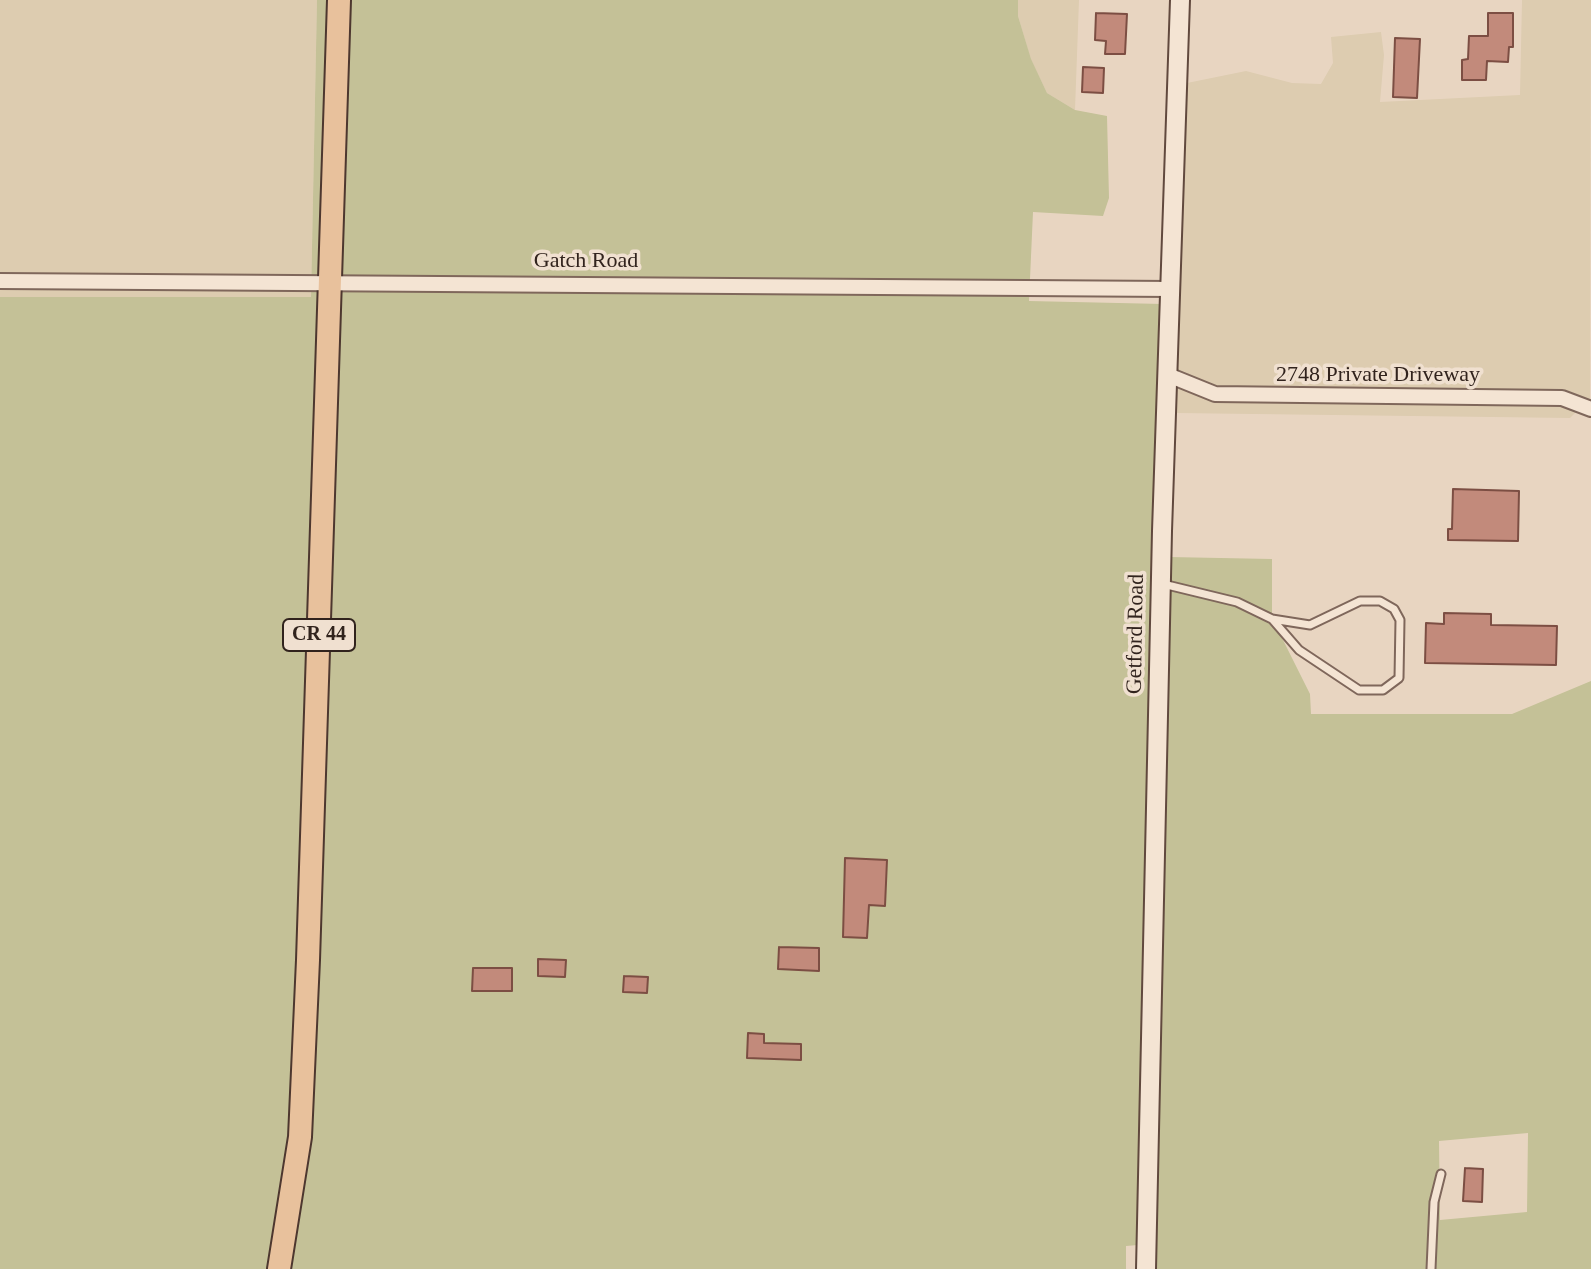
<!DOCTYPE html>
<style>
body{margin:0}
canvas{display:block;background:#e8d5c1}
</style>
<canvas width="1591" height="1269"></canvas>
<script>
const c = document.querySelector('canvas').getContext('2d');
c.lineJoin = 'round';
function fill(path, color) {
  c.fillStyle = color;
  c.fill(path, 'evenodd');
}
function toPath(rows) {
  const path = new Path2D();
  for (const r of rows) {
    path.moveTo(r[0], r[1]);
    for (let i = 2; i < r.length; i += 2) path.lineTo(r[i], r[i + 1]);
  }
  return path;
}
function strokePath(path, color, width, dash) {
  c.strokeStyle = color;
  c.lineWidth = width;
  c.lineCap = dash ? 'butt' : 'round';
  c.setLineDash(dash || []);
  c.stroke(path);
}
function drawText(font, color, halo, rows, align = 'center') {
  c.font = font + ' Georgia,serif';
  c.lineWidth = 7;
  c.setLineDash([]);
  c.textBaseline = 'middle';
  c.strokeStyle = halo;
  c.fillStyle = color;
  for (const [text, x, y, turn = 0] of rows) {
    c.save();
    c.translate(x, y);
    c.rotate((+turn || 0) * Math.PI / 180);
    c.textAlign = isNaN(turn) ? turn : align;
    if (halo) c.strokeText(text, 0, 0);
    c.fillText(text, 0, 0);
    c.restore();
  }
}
fill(toPath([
 [0,0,317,0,311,297,0,297],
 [1018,0,1079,0,1075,110,1047,93,1031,60,1018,16],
 [1522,0,1591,0,1590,398,1570,418,1175,413,1187,83,1246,71,1292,83,1321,84,1333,63,1331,37,1381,32,1384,55,1380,102,1520,95]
]), '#ddccb0');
fill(toPath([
 [317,0,331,0,292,1136,271,1269,0,1269,0,297,311,297],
 [347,0,1018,0,1018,16,1031,59,1047,93,1075,110,1107,116,1109,198,1103,216,1033,212,1029,301,1163,304,1138,1245,1126,1246,1126,1269,288,1269],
 [1169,557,1272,559,1272,618,1310,694,1311,714,1512,714,1591,681,1591,1269,1154,1269],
 [1528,1133,1527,1212,1440,1220,1439,1141]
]), '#c4c197');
const building = toPath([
 [1096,13,1127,14,1125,54,1105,54,1106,41,1095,40,1096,13],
 [1488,13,1513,13,1513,47,1509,47,1508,62,1487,61,1486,80,1462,80,1462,60,1468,59,1469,36,1488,36,1488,13],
 [1395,38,1420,39,1417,98,1393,97,1395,38],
 [1083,67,1104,68,1103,93,1082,92,1083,67],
 [1453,489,1519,491,1518,541,1448,540,1448,529,1452,529,1453,489],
 [1444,613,1491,614,1491,625,1557,626,1556,665,1425,663,1426,623,1444,624,1444,613],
 [845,858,887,860,885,906,869,905,867,938,843,937,845,858],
 [779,947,819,948,819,971,778,969,779,947],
 [538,959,566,960,565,977,538,976,538,959],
 [473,968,512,968,512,991,472,991,473,968],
 [624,976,648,977,647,993,623,992,624,976],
 [748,1033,764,1034,764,1043,801,1044,801,1060,747,1058,748,1033],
 [1465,1168,1483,1169,1482,1202,1463,1201,1465,1168]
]);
fill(building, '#c28a7b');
strokePath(building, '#7c4e43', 2);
const lane = toPath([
 [1163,584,1237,602,1272,619,1299,650,1359,690,1383,690,1399,678,1400,620,1394,609,1380,601,1360,601,1310,625,1272,619],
 [1431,1269,1434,1202,1441,1174]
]);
const street = toPath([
 [0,281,1172,289],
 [1168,375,1215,394,1562,398,1591,409]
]);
const secondary = toPath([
 [1146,1269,1162,531,1180,0]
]);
const primary = toPath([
 [279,1269,300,1137,308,960,339,0]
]);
strokePath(lane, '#7f675b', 11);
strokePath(street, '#7f675b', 18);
strokePath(secondary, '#61493e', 22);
strokePath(primary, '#4d372f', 26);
strokePath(lane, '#f4e4d3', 7);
strokePath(street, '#f4e4d3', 14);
strokePath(secondary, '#f4e4d3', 18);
strokePath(primary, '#e8c19c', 22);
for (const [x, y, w] of [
 [319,635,72]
]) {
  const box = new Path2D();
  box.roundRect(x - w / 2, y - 16, w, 32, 6);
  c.fillStyle = '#f0e0d0';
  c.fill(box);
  strokePath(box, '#31231d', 2);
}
drawText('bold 20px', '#31231d', null, [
 ["CR 44",319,635]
]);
drawText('22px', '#31231d', '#f0e0d0', [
 ["Gatch Road",586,261],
 ["2748 Private Driveway",1378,375],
 ["Getford Road",1136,634,-89]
]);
</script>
